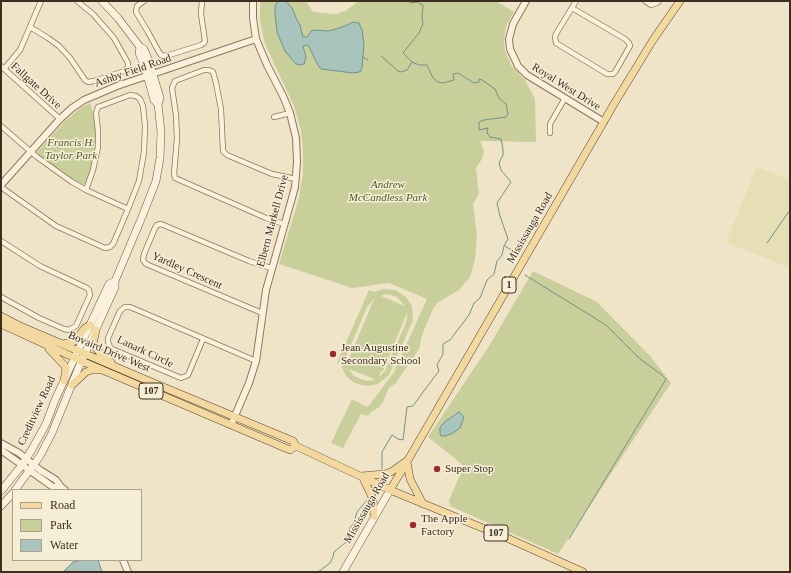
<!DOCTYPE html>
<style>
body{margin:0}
#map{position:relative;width:791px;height:573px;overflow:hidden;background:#f0e4c8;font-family:"Times New Roman",serif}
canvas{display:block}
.frame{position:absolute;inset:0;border:2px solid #3d2e20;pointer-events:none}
.legend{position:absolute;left:12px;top:489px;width:130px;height:72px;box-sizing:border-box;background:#f7eed8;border:1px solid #ada18e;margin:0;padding:5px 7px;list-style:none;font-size:12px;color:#3d2e20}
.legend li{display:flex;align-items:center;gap:8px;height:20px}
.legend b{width:20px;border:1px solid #ada18e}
</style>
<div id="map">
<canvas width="791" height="573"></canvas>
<div class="frame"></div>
<ul class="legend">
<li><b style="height:5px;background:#f3d9a0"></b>Road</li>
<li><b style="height:11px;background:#c9cf9b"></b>Park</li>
<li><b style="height:11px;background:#a9c4bc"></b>Water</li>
</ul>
</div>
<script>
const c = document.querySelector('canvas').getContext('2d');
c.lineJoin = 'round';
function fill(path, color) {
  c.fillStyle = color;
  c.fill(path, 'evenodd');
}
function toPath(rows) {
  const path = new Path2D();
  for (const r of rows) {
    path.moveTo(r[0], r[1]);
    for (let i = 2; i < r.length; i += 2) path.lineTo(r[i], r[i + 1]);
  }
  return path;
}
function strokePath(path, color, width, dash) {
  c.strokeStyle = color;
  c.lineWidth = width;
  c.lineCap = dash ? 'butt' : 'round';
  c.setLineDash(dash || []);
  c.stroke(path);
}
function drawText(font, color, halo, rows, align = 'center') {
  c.font = font + ' "Times New Roman",serif';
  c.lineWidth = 3;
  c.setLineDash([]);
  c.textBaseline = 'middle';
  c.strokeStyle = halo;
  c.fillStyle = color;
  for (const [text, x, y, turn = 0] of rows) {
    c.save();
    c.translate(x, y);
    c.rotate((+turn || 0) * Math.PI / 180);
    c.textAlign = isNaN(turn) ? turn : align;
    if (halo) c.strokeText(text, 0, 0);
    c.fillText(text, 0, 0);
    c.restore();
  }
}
fill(toPath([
 [757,167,790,180,790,268,726,242]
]), '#e6deb5');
fill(toPath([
 [260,1,306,1,313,12,336,14,345,11,359,1,496,1,514,12,507,24,505,32,504,43,505,51,511,65,525,80,535,99,536,142,480,141,484,151,482,159,476,168,479,194,473,204,477,237,475,259,470,277,459,290,437,303,433,309,422,335,419,349,396,383,389,388,383,402,379,407,371,412,368,416,361,414,343,448,331,443,352,399,367,407,371,403,394,372,427,299,389,283,352,288,279,264,299,198,303,173,303,152,301,130,294,106,265,44,260,21],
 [90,103,95,118,96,140,94,155,90,171,86,183,82,185,39,156,37,152,65,121,80,108],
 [533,271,597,302,651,357,671,383,558,554,450,506,449,500,464,466,428,437,491,343],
 [383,289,395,290,405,296,412,306,413,320,389,375,378,384,369,386,361,385,353,382,346,376,342,368,341,359,338,364,337,363,369,290,374,292],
 [386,294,397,297,405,306,381,296],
 [375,298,372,304,347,363,347,354,367,307],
 [407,313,407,318,405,325,385,371,379,377,381,371,383,371],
 [349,369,374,379,374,380,367,381,360,379,354,376]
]), '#c9cf9b');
const water = toPath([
 [278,1,286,1,292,8,297,20,300,25,303,37,307,37,312,30,329,31,345,26,353,22,359,23,362,30,364,44,362,68,361,71,359,72,353,73,321,69,318,65,308,45,303,46,306,57,304,64,299,65,296,64,285,51,277,32,275,13,275,6,278,1],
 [459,412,464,417,460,428,453,433,446,436,441,436,440,433,440,427,446,421,459,412],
 [81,560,98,560,102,572,63,572,73,562,81,560]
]);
fill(water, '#a9c4bc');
strokePath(water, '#6f938a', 1);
strokePath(toPath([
 [381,56,398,71,401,72,407,70,412,62],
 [363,57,368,60],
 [767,243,790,210],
 [505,246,517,254],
 [525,275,606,325,639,358,662,375,666,379,569,539],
 [382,469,382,452,392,435,398,439,403,440,407,407,413,406,426,388,439,371,437,365,443,354,443,344,450,340,469,315,474,303,480,298,487,280,494,274,497,261,502,255,504,246,508,239,500,216,497,203,511,182,501,170,499,163,503,155,503,149,501,139,490,137,487,133,488,128,479,130,479,122,484,120,506,117,508,114,506,104,499,98,495,89,482,80,479,79,479,82,474,83,458,73,453,74,454,80,443,83,438,82,433,78,427,65,419,65,412,62,403,53,419,33,423,24,422,17,423,5,417,2,411,3,408,1],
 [320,571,324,572],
 [318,572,330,563,333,557,334,552,346,542,348,530,354,523,357,512,368,499]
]), '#6f938a', 1);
const minor = toPath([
 [144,1,137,6,136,12,148,32,159,52,161,55,166,56,201,45,204,43,205,41,201,14,202,1],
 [645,1,651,5,657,3,659,1],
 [572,8,625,39,629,43,630,46,615,72,613,74,607,74,556,43,555,37,556,34,576,1],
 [30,27,48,38,59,46,70,58,85,80,88,82,94,81,125,71,128,67,128,63,114,38,93,14,77,1],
 [1,66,60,119],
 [4,69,20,50,41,1],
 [274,117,290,113],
 [1,126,37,157,72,182,86,190,128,209,113,244,110,247,105,248,56,226,1,187],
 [550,133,550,124,565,98],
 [86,190,93,170,98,147,98,131,96,113,98,107,130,95,136,96,140,99,143,106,145,126,144,152,139,181,128,209],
 [284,224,266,218,175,178,174,174,177,138,176,115,172,88,175,81,204,70,209,70,213,72,216,83,221,109,223,151,227,155,272,174,296,179],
 [1,241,40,266,87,288,89,290,90,295,76,326,69,330,64,329,39,318,1,297],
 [262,313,146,264,143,260,144,254,155,228,157,225,161,224,249,261,271,268],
 [203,339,188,375,181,378,112,349,110,347,108,342,108,338,120,311,125,307,130,307,256,361]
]);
const tertiary = toPath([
 [526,1,513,24,509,39,510,49,518,66,527,75,604,122],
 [1,185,60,119,72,108,84,100,117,86,256,39],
 [231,425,249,383,256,361,266,290,292,198,295,187,297,162,296,138,290,113,283,96,267,65,256,39,253,18,253,1],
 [1,443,19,453,40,470,56,480,61,487,65,490],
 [1,450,53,487,61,487],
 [123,560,128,572]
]);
const secondary = toPath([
 [140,47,139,53,145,67,154,100,158,104],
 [15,490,40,456,52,433,78,369,115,287,115,281,142,217,156,181,160,158,161,132,158,104,160,98,149,61,144,49,140,47,118,18,102,1],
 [1,491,22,465,31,451,46,424,55,400,109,284,115,281],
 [1,506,13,493],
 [343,572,390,490]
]);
const primary = toPath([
 [1,316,20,326,144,379,293,441,296,446,390,490,507,538,583,572],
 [1,324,86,363,290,450,296,446],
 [96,330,93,344,99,352,111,362],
 [63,344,75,341,85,328,90,325],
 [49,349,64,365,66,368,64,381],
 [72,385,86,372,92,370,100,370],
 [407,462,410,479,423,504],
 [362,476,384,474,391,472,408,460,614,104,653,40,680,1],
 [362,476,373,499,374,516],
 [390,490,407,462]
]);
strokePath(minor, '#8d765c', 6);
strokePath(tertiary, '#8d765c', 8);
strokePath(secondary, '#6f573f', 8);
strokePath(primary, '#5b4430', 8);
strokePath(minor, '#faf1dc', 4.5);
strokePath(tertiary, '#faf1dc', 6);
strokePath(secondary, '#faf1dc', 7);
strokePath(primary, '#f3d9a0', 7);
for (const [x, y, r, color] of [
 [333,354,4,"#9e2a2b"],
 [437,469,4,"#9e2a2b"],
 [413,525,4,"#9e2a2b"]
]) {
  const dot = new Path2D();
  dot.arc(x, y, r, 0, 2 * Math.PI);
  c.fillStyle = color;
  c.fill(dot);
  strokePath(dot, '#f7eed8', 1.5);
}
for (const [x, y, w] of [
 [509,285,14],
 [151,391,24],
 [496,533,24]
]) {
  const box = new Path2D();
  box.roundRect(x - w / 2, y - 8, w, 16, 3);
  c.fillStyle = '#f7eed8';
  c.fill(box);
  strokePath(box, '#3d2e20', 1);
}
drawText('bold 10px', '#3d2e20', null, [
 ["1",509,285],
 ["107",151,391],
 ["107",496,533]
]);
drawText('11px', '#3d2e20', '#f7eed8', [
 ["Ashby Field Road",133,71,-19],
 ["Fallgate Drive",36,86,42],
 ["Royal West Drive",566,87,32],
 ["Elbern Markell Drive",273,221,-75],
 ["Mississauga Road",530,228,-60],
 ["Yardley Crescent",187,271,24],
 ["Bovaird Drive West",109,352,23],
 ["Lanark Circle",145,352,25],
 ["Creditview Road",37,411,-65],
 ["Mississauga Road",367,508,-60]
]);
drawText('italic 11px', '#4d5a26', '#f7eed8', [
 ["Francis H.",71,143],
 ["Taylor Park",71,156],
 ["Andrew",388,185],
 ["McCandless Park",388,198]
]);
drawText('11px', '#3d2e20', '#f7eed8', [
 ["Jean Augustine",341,348],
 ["Secondary School",341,361],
 ["Super Stop",445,469],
 ["The Apple",421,519],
 ["Factory",421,532]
], 'left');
</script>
